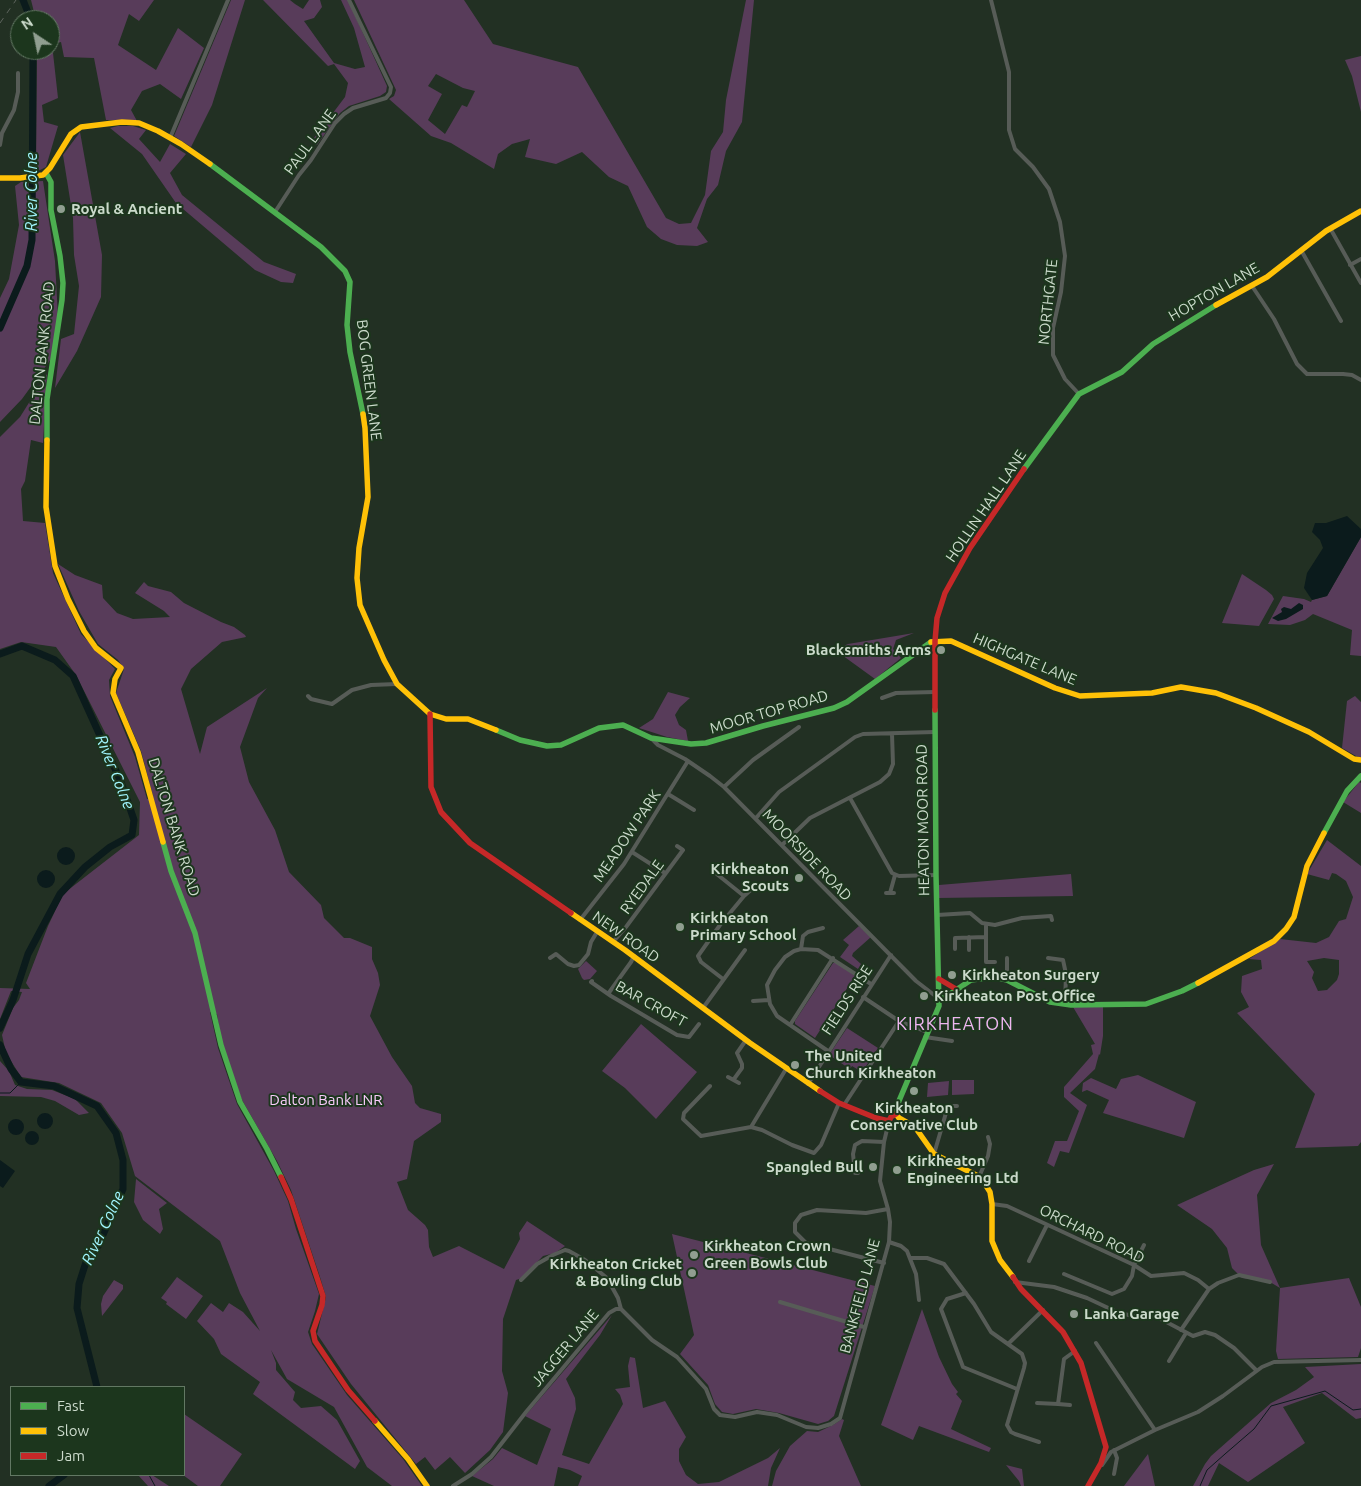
<!DOCTYPE html>
<style>
body{margin:0}
#map{position:relative;width:1361px;height:1486px;overflow:hidden;background:#223023;font-family:Ubuntu,sans-serif}
canvas{display:block}
.legend{position:absolute;left:10px;top:1386px;width:175px;height:90px;box-sizing:border-box;background:#1c361d;border:1px solid #627863;margin:0;padding:6px 9px;list-style:none;font-size:15px;color:#cbdacb}
.legend li{display:flex;align-items:center;gap:10px;height:25px}
.legend b{width:25px;border:1px solid #627863}
.north{position:absolute;left:10px;top:10px;width:50px;height:50px;box-sizing:border-box;background:#1c361d;border:1px solid #627863;border-radius:50%;rotate:326deg;font-size:14px;font-weight:700;line-height:20px;text-align:center;color:#cbdacb}
.north::after{content:'';display:block;margin:auto;width:18px;height:22px;background:#909e90;clip-path:polygon(50% 0,100% 100%,50% 72%,0 100%)}
</style>
<div id="map">
<canvas width="1361" height="1486"></canvas>
<ul class="legend">
<li><b style="height:6px;background:#4caf50"></b>Fast</li>
<li><b style="height:6px;background:#ffc107"></b>Slow</li>
<li><b style="height:6px;background:#c62828"></b>Jam</li>
</ul>
<div class="north">N</div>
</div>
<script>
const c = document.querySelector('canvas').getContext('2d');
c.lineJoin = 'round';
function fill(path, color) {
  c.fillStyle = color;
  c.fill(path, 'evenodd');
}
function toPath(rows) {
  const path = new Path2D();
  for (const r of rows) {
    if (r.length === 3) {
      path.moveTo(r[0] + r[2], r[1]);
      path.arc(r[0], r[1], r[2], 0, 2 * Math.PI);
      continue;
    }
    path.moveTo(r[0], r[1]);
    for (let i = 2; i < r.length; i += 2) path.lineTo(r[i], r[i + 1]);
  }
  return path;
}
function strokePath(path, color, width, dash) {
  c.strokeStyle = color;
  c.lineWidth = width;
  c.lineCap = dash ? 'butt' : 'round';
  c.setLineDash(dash || []);
  c.stroke(path);
}
function drawText(font, color, halo, rows, align = 'center') {
  c.font = font + ' Ubuntu,sans-serif';
  c.lineWidth = 4;
  c.setLineDash([]);
  c.textBaseline = 'middle';
  c.strokeStyle = halo;
  c.fillStyle = color;
  for (const [text, x, y, turn = 0] of rows) {
    c.save();
    c.translate(x, y);
    c.rotate((+turn || 0) * Math.PI / 180);
    c.textAlign = isNaN(turn) ? turn : align;
    if (halo) c.strokeText(text, 0, 0);
    c.fillText(text, 0, 0);
    c.restore();
  }
}
fill(toPath([
 [31,0,154,0,139,21,129,14,118,45,156,70,178,28,204,48,181,99,160,84,142,91,131,110,137,121,106,120,94,58,64,57,61,42,52,44,58,98,42,105,44,122,58,126,46,167,36,172,37,50,50,50,50,20,36,20],
 [231,0,245,0,212,105,191,147,174,136],
 [263,0,290,0,295,4,303,9,309,0,320,0,322,7,314,18,304,21,334,63,355,69,365,67,354,28,341,0,348,0,387,86,386,92,380,96,349,106,340,113,317,145,311,142,345,97,348,83,334,64,328,66],
 [354,0,464,0,493,44,578,67,666,218,679,224,691,223,705,195,711,151,723,132,726,100,746,0,754,0,742,122,726,151,718,185,707,199,697,228,708,242,697,246,677,245,661,239,647,227,628,186,609,177,582,152,556,164,525,157,530,139,512,144,498,154,494,169,451,143,431,136,389,99,394,96,396,90],
 [436,74,463,88,475,91,467,107,462,105,445,134,428,120,442,94,428,86],
 [1361,56,1361,112,1352,76,1345,60],
 [118,126,133,126,146,130,139,139,160,162,170,144,186,154,170,173,182,195,264,262,296,274,293,283,281,282,255,270,176,203,142,154,110,128],
 [80,132,102,255,101,297,77,351,55,388,61,339,74,334,79,286,74,255,73,218,63,155],
 [43,181,55,261,58,317,51,359,22,399,0,422,0,298,9,279,19,225,15,186,21,182],
 [47,374,43,443,31,440,25,481,21,489,23,521,45,523,53,573,81,634,115,669,109,680,110,696,135,757,147,799,153,796,141,751,116,693,124,669,118,660,98,644,79,611,58,564,75,575,102,585,103,598,117,613,133,619,170,617,164,611,135,593,144,582,148,586,171,592,184,603,221,622,234,627,245,635,246,637,222,642,191,669,181,689,200,754,207,727,267,688,258,698,240,747,249,782,275,830,289,872,321,905,324,918,344,938,350,938,372,947,372,959,378,973,380,985,370,1016,392,1057,412,1086,415,1103,420,1108,441,1114,441,1122,414,1141,407,1179,397,1182,408,1210,425,1225,428,1230,429,1247,433,1257,459,1246,504,1269,520,1239,519,1233,527,1221,565,1246,555,1253,543,1256,522,1278,516,1280,503,1319,502,1371,508,1393,503,1432,490,1450,465,1473,450,1457,435,1470,425,1457,416,1464,351,1384,317,1334,326,1297,320,1277,291,1190,277,1161,242,1100,228,1065,222,1047,217,1014,210,1012,218,1048,237,1104,274,1171,288,1201,296,1229,319,1294,315,1311,308,1332,312,1344,347,1395,403,1459,422,1486,392,1486,367,1467,334,1407,287,1379,271,1350,276,1363,276,1370,295,1392,293,1400,301,1408,321,1406,337,1420,360,1461,355,1469,253,1394,260,1382,221,1354,214,1339,197,1321,211,1303,223,1312,229,1303,243,1312,260,1331,240,1293,220,1241,135,1176,122,1133,101,1103,59,1083,21,1077,6,1053,2,1035,13,1008,19,1000,22,992,11,991,0,1019,0,988,30,989,26,983,48,926,63,894,139,835,140,802,76,675,56,647,21,642,0,649,0,437,20,417],
 [1361,537,1361,656,1350,655,1352,630,1313,614,1305,620,1290,625,1268,624,1283,596,1304,599,1311,602,1312,600,1327,596],
 [1242,574,1266,590,1272,595,1274,599,1259,626,1222,623],
 [914,633,896,640,893,649,901,658,875,679,835,650,848,644],
 [668,692,690,698,680,707,675,715,679,725,686,730,688,741,667,737,639,728,653,719],
 [1355,696,1361,702,1361,758,1356,756,1342,748,1347,701],
 [1359,782,1361,783,1361,813,1343,802],
 [1327,840,1361,866,1361,1142,1358,1146,1295,1148,1315,1094,1237,1013,1249,1007,1241,992,1242,976,1262,969,1261,960,1249,959,1280,939,1316,943,1329,937,1339,921,1346,919,1353,897,1346,881,1336,874,1332,873,1329,880,1307,874],
 [1324,958,1339,960,1339,974,1337,980,1327,990,1318,991,1312,978,1314,972,1307,961],
 [1071,874,1073,896,938,898,939,885],
 [859,926,871,937,853,953,852,956,861,964,858,969,840,957,849,945,843,940],
 [586,961,597,971,590,979,584,980,582,978,578,969],
 [833,963,837,963,855,976,815,1038,795,1024,795,1021],
 [1073,1007,1103,1007,1103,1036,1100,1055,1099,1054,1095,1069,1070,1093,1087,1105,1069,1153,1060,1151,1054,1167,1047,1163,1055,1141,1067,1141,1079,1111,1064,1097,1064,1087,1093,1054,1091,1045,1095,1044],
 [641,1024,697,1072,656,1119,625,1088,602,1071],
 [847,1028,878,1048,862,1072,852,1066,850,1069,829,1055],
 [0,1061,9,1071,15,1085,27,1089,52,1090,75,1099,89,1113,79,1115,55,1101,41,1097,0,1096],
 [1138,1075,1196,1102,1184,1138,1103,1113,1109,1100,1087,1090,1082,1092,1083,1083,1091,1078,1116,1089,1121,1079],
 [952,1080,974,1080,974,1094,952,1095],
 [949,1081,948,1095,927,1097,928,1083],
 [1274,1164,1257,1195,1261,1245,1280,1288,1349,1278,1361,1307,1361,1348,1358,1357,1278,1359,1276,1351,1280,1288,1270,1282,1242,1278,1232,1268,1227,1248,1212,1229,1177,1205,1254,1170],
 [136,1179,167,1203,159,1209,163,1229,160,1234,143,1220,134,1202],
 [672,1234,875,1286,834,1416,828,1421,818,1424,779,1413,756,1409,733,1414,722,1412,715,1404,708,1385,680,1354,694,1335],
 [177,1277,203,1296,186,1319,166,1304,167,1302,161,1298],
 [114,1280,123,1285,123,1289,102,1316,101,1304,103,1296],
 [922,1309,939,1357,952,1384,958,1392,956,1394,962,1401,951,1429,991,1448,989,1452,919,1426,913,1440,881,1425],
 [612,1315,600,1335,566,1379,575,1398,576,1409,562,1455,589,1464,623,1404,620,1395,615,1389,630,1387,628,1366,630,1357,635,1358,643,1408,665,1401,686,1437,679,1449,679,1461,686,1475,698,1484,719,1482,768,1458,780,1448,771,1468,768,1486,578,1486,582,1476,570,1470,558,1467,554,1486,494,1486,472,1476,493,1459,502,1448,537,1465,551,1429,525,1416],
 [1361,1364,1361,1418,1356,1419,1322,1393,1283,1407,1305,1443,1248,1482,1219,1463,1208,1486,1193,1486,1205,1464,1211,1456,1271,1403,1296,1390,1314,1377,1305,1367],
 [184,1414,242,1454,220,1486,198,1486,183,1475],
 [842,1419,844,1420,839,1436,861,1486,772,1486,776,1471,790,1446,807,1431,818,1432,833,1425],
 [1148,1454,1155,1486,1124,1486],
 [1006,1465,1022,1469,1024,1486,1021,1486,1019,1481],
 [138,1475,152,1475,169,1486,148,1486]
]), '#583c5a');
fill(toPath([
 [1347,516,1361,529,1361,537,1327,596,1312,600,1304,588,1307,573,1323,548,1320,540,1312,532,1315,523,1326,523],
 [1299,603,1303,605,1303,609,1286,619,1278,621,1272,618,1282,612,1281,609,1284,607,1291,609],
 [66,856,9],
 [46,879,9],
 [45,1121,8],
 [16,1127,8],
 [32,1138,7],
 [0,1160,15,1171,3,1188,0,1186]
]), '#0b1b1c');
strokePath(toPath([
 [0,1093,10,1093,21,1082],
 [97,1385,98,1387],
 [149,1475,155,1486],
 [1200,1486,1207,1470,1225,1454,1254,1429,1271,1406,1325,1391,1353,1410,1361,1409]
]), '#0b1b1c', 1);
strokePath(toPath([
 [23,0,31,20],
 [0,328,27,266,32,240,33,50],
 [0,654,22,646,55,660,73,676,121,782,134,820,132,835,110,847,85,867,60,894,28,954,13,1000,0,1028],
 [0,1045,11,1069,21,1082,54,1086,97,1106,116,1133,123,1160,123,1189,98,1246,86,1262,79,1284,77,1308,97,1387],
 [49,1486,64,1475]
]), '#0b1b1c', 7);
strokePath(toPath([
 [991,0,1009,72,1009,130,1015,149,1033,167,1049,189,1060,222,1065,256,1061,292,1053,328,1053,355,1065,379,1079,394],
 [170,138,228,0],
 [0,145,2,133,14,110,18,92,18,73],
 [275,212,299,175,311,160,335,123,344,114,353,108,386,98,390,93,391,87,349,0],
 [1330,228,1361,283],
 [1301,250,1341,321],
 [1350,265,1361,259],
 [1252,286,1274,319,1297,364,1307,374,1343,374,1352,375,1361,380],
 [308,696,311,699,332,704,352,690,371,685,397,684],
 [882,698,896,693,935,692],
 [651,738,658,745,685,759,710,776,724,787,916,981,938,998],
 [724,787,753,760,799,727],
 [668,794,694,810],
 [850,798,892,873,899,876,936,875],
 [756,818,779,792,855,737,863,734,935,732],
 [782,845,810,818,880,782,889,774,893,764,892,734],
 [632,852,665,873],
 [713,871,744,896],
 [886,893,894,893],
 [890,893,895,875],
 [937,915,970,913,982,923,995,925,1022,918,1051,916,1052,920],
 [580,920,624,864,688,761],
 [986,924,986,962,995,962],
 [613,942,626,927,683,850,677,846],
 [801,949,803,936,808,932,823,928],
 [955,949,955,938,986,937],
 [969,950,969,937],
 [550,958,556,954,568,964,574,966,579,965,588,954,591,942,597,932],
 [1007,958,1007,980],
 [1048,958,1063,960,1066,974,1065,1004],
 [723,979,701,962,698,956,720,925,744,896,752,889],
 [592,981,591,982,611,996,677,1035,689,1037,699,1024],
 [608,994,631,962,634,956],
 [863,997,899,1021,927,1032],
 [753,1001,769,1000],
 [703,1008,745,950],
 [790,1025,833,958],
 [925,1037,952,1041],
 [828,1051,777,1016,770,1004,767,985,775,970,785,957,794,951,801,949,818,950,871,984],
 [728,1077,739,1083],
 [734,1079,742,1068,742,1064,737,1053,746,1040],
 [808,1084,891,955],
 [710,1086,684,1113,683,1119,701,1136,751,1127,762,1130,792,1145,814,1153,821,1145,839,1103],
 [844,1105,899,1021],
 [751,1127,786,1069],
 [934,1154,948,1106,957,1106],
 [858,1173,855,1173,853,1154,855,1145,862,1141,884,1142],
 [979,1177,988,1156,990,1144,988,1137],
 [992,1204,1007,1206,1134,1265,1151,1276,1184,1273,1198,1280,1209,1289],
 [889,1242,901,1246,907,1251,916,1274,919,1300],
 [910,1258,927,1258,944,1264,974,1304,991,1332,1022,1354,1025,1363,1024,1368,1007,1425,1011,1432,1015,1434,1039,1442],
 [1029,1261,1047,1225],
 [884,1263,806,1243,795,1232,795,1223,801,1215,817,1210,866,1213,888,1209],
 [1064,1274,1112,1294,1124,1289,1132,1276,1134,1265,1144,1245],
 [521,1280,537,1264,553,1255,565,1250,569,1251,585,1260,607,1278,618,1298,621,1309],
 [1015,1282,1054,1287,1087,1298,1119,1313,1143,1318,1155,1316,1193,1336,1205,1332,1215,1335,1234,1348,1256,1370],
 [966,1293,947,1299,941,1309,963,1367,1017,1389],
 [780,1302,864,1327],
 [1181,1330,1209,1289,1218,1283,1239,1275,1270,1282],
 [1096,1343,1155,1430],
 [1008,1344,1043,1310],
 [1169,1361,1186,1333],
 [1037,1403,1058,1404,1064,1359,1075,1351],
 [1058,1404,1070,1405],
 [1114,1450,1117,1458,1114,1474],
 [1102,1465,1111,1452,1155,1430,1198,1412,1223,1396,1262,1367,1274,1362,1361,1360],
 [453,1486,472,1474,491,1457,526,1412,609,1313,616,1309,621,1309,652,1340,677,1357,706,1389,714,1409,720,1415,735,1417,757,1412,777,1415,806,1427,818,1428,831,1424,840,1418,889,1242,890,1222,888,1209,880,1181,884,1142,889,1121]
]), '#575c57', 4);
strokePath(toPath([
 [210,164,321,247,345,271,350,282,347,325,350,352,363,414],
 [46,173,51,182,51,210,60,256,63,283,62,300,47,399,47,440],
 [1024,469,1079,394,1122,372,1153,344,1216,305],
 [496,730,520,740,547,746,561,745,599,728,623,725,651,738,691,744,706,743,763,726,834,708,847,702,931,642],
 [1324,833,1347,791,1361,776],
 [163,842,171,871,195,933,221,1045,240,1102,267,1149,281,1177],
 [938,998,944,998,971,980,994,977,1007,980,1050,1002,1071,1005,1146,1004,1182,991,1198,983],
 [896,1114,896,1108,939,1006,936,875,935,710]
]), '#4caf50', 5.5);
strokePath(toPath([
 [0,178,20,178,43,175,50,168,71,134,81,127,122,122,139,123,158,131,181,144,210,164],
 [1216,305,1267,277,1326,231,1361,211],
 [363,414,365,428,368,497,359,548,357,578,360,605,384,660,397,684,430,714,446,719,468,719,496,730],
 [47,440,46,507,55,566,68,599,84,631,96,648,121,668,115,679,113,693,138,752,163,842],
 [931,642,951,641,1055,688,1080,696,1152,693,1181,687,1216,693,1256,708,1309,732,1354,759,1361,760],
 [571,913,625,950,750,1043,820,1091],
 [1198,983,1274,941,1286,929,1294,917,1307,866,1324,833],
 [896,1114,899,1118,915,1127,934,1154,976,1175,985,1184,990,1192,992,1204,992,1241,1000,1260,1013,1277],
 [375,1421,408,1459,427,1486]
]), '#ffc107', 5.5);
strokePath(toPath([
 [935,710,935,641,937,618,945,593,970,548,1024,469],
 [430,714,431,787,441,812,470,843,571,913],
 [939,979,956,989],
 [820,1091,839,1103,876,1118,889,1121,891,1117,896,1114],
 [281,1177,291,1199,323,1296,322,1305,313,1331,315,1341,348,1390,375,1421],
 [1013,1277,1021,1289,1063,1332,1081,1363,1106,1447,1101,1463,1088,1486]
]), '#c62828', 5.5);
strokePath(toPath([
 [0,23,16,0]
]), '#5e655e', 1, [6, 6]);
for (const [x, y, r, color] of [
 [61,209,5,"#909e90"],
 [941,650,5,"#909e90"],
 [799,878,5,"#909e90"],
 [680,927,5,"#909e90"],
 [952,975,5,"#909e90"],
 [924,996,5,"#909e90"],
 [795,1065,5,"#909e90"],
 [914,1091,5,"#909e90"],
 [873,1167,5,"#909e90"],
 [897,1170,5,"#909e90"],
 [694,1255,5,"#909e90"],
 [692,1273,5,"#909e90"],
 [1074,1314,5,"#909e90"]
]) {
  const dot = new Path2D();
  dot.arc(x, y, r, 0, 2 * Math.PI);
  c.fillStyle = color;
  c.fill(dot);
  strokePath(dot, '#1c361d', 2);
}
drawText('15px', '#cbdacb', '#1c361d', [
 ["PAUL LANE",310,142,-54],
 ["HOPTON LANE",1214,292,-30],
 ["NORTHGATE",1048,302,-84],
 ["DALTON BANK ROAD",42,353,-84],
 ["BOG GREEN LANE",369,380,83],
 ["HOLLIN HALL LANE",986,506,-56],
 ["HIGHGATE LANE",1025,659,23],
 ["MOOR TOP ROAD",769,712,-16],
 ["HEATON MOOR ROAD",923,820,-91],
 ["DALTON BANK ROAD",174,827,73],
 ["MEADOW PARK",627,836,-56],
 ["MOORSIDE ROAD",807,855,46],
 ["RYEDALE",642,887,-54],
 ["NEW ROAD",626,937,35],
 ["FIELDS RISE",847,1000,-57],
 ["BAR CROFT",651,1004,29],
 ["ORCHARD ROAD",1092,1234,26],
 ["BANKFIELD LANE",860,1296,-75],
 ["JAGGER LANE",565,1348,-50]
]);
drawText('bold 15px', '#cbdacb', '#1c361d', [
 ["Royal & Ancient",71,209],
 ["Blacksmiths Arms",931,650,"right"],
 ["Kirkheaton",789,869,"right"],
 ["Scouts",789,886,"right"],
 ["Kirkheaton",690,918],
 ["Primary School",690,935],
 ["Kirkheaton Surgery",962,975],
 ["Kirkheaton Post Office",934,996],
 ["The United",805,1056],
 ["Church Kirkheaton",805,1073],
 ["Kirkheaton",914,1108,"center"],
 ["Conservative Club",914,1125,"center"],
 ["Kirkheaton",907,1161],
 ["Engineering Ltd",907,1178],
 ["Spangled Bull",863,1167,"right"],
 ["Kirkheaton Crown",704,1246],
 ["Green Bowls Club",704,1263],
 ["Kirkheaton Cricket",682,1264,"right"],
 ["& Bowling Club",682,1281,"right"],
 ["Lanka Garage",1084,1314]
], 'left');
drawText('15px', '#facbfc', '#1c361d', [
 ["Dalton Bank LNR",326,1100]
]);
drawText('italic 16px', '#a1f5fe', '#1c361d', [
 ["River Colne",32,192,-90],
 ["River Colne",115,772,68],
 ["River Colne",103,1228,-65]
]);
c.letterSpacing = '1px';
drawText('18px', '#eeb6f0', '#1c361d', [
 ["KIRKHEATON",955,1024]
]);
c.letterSpacing = '0px';
</script>
